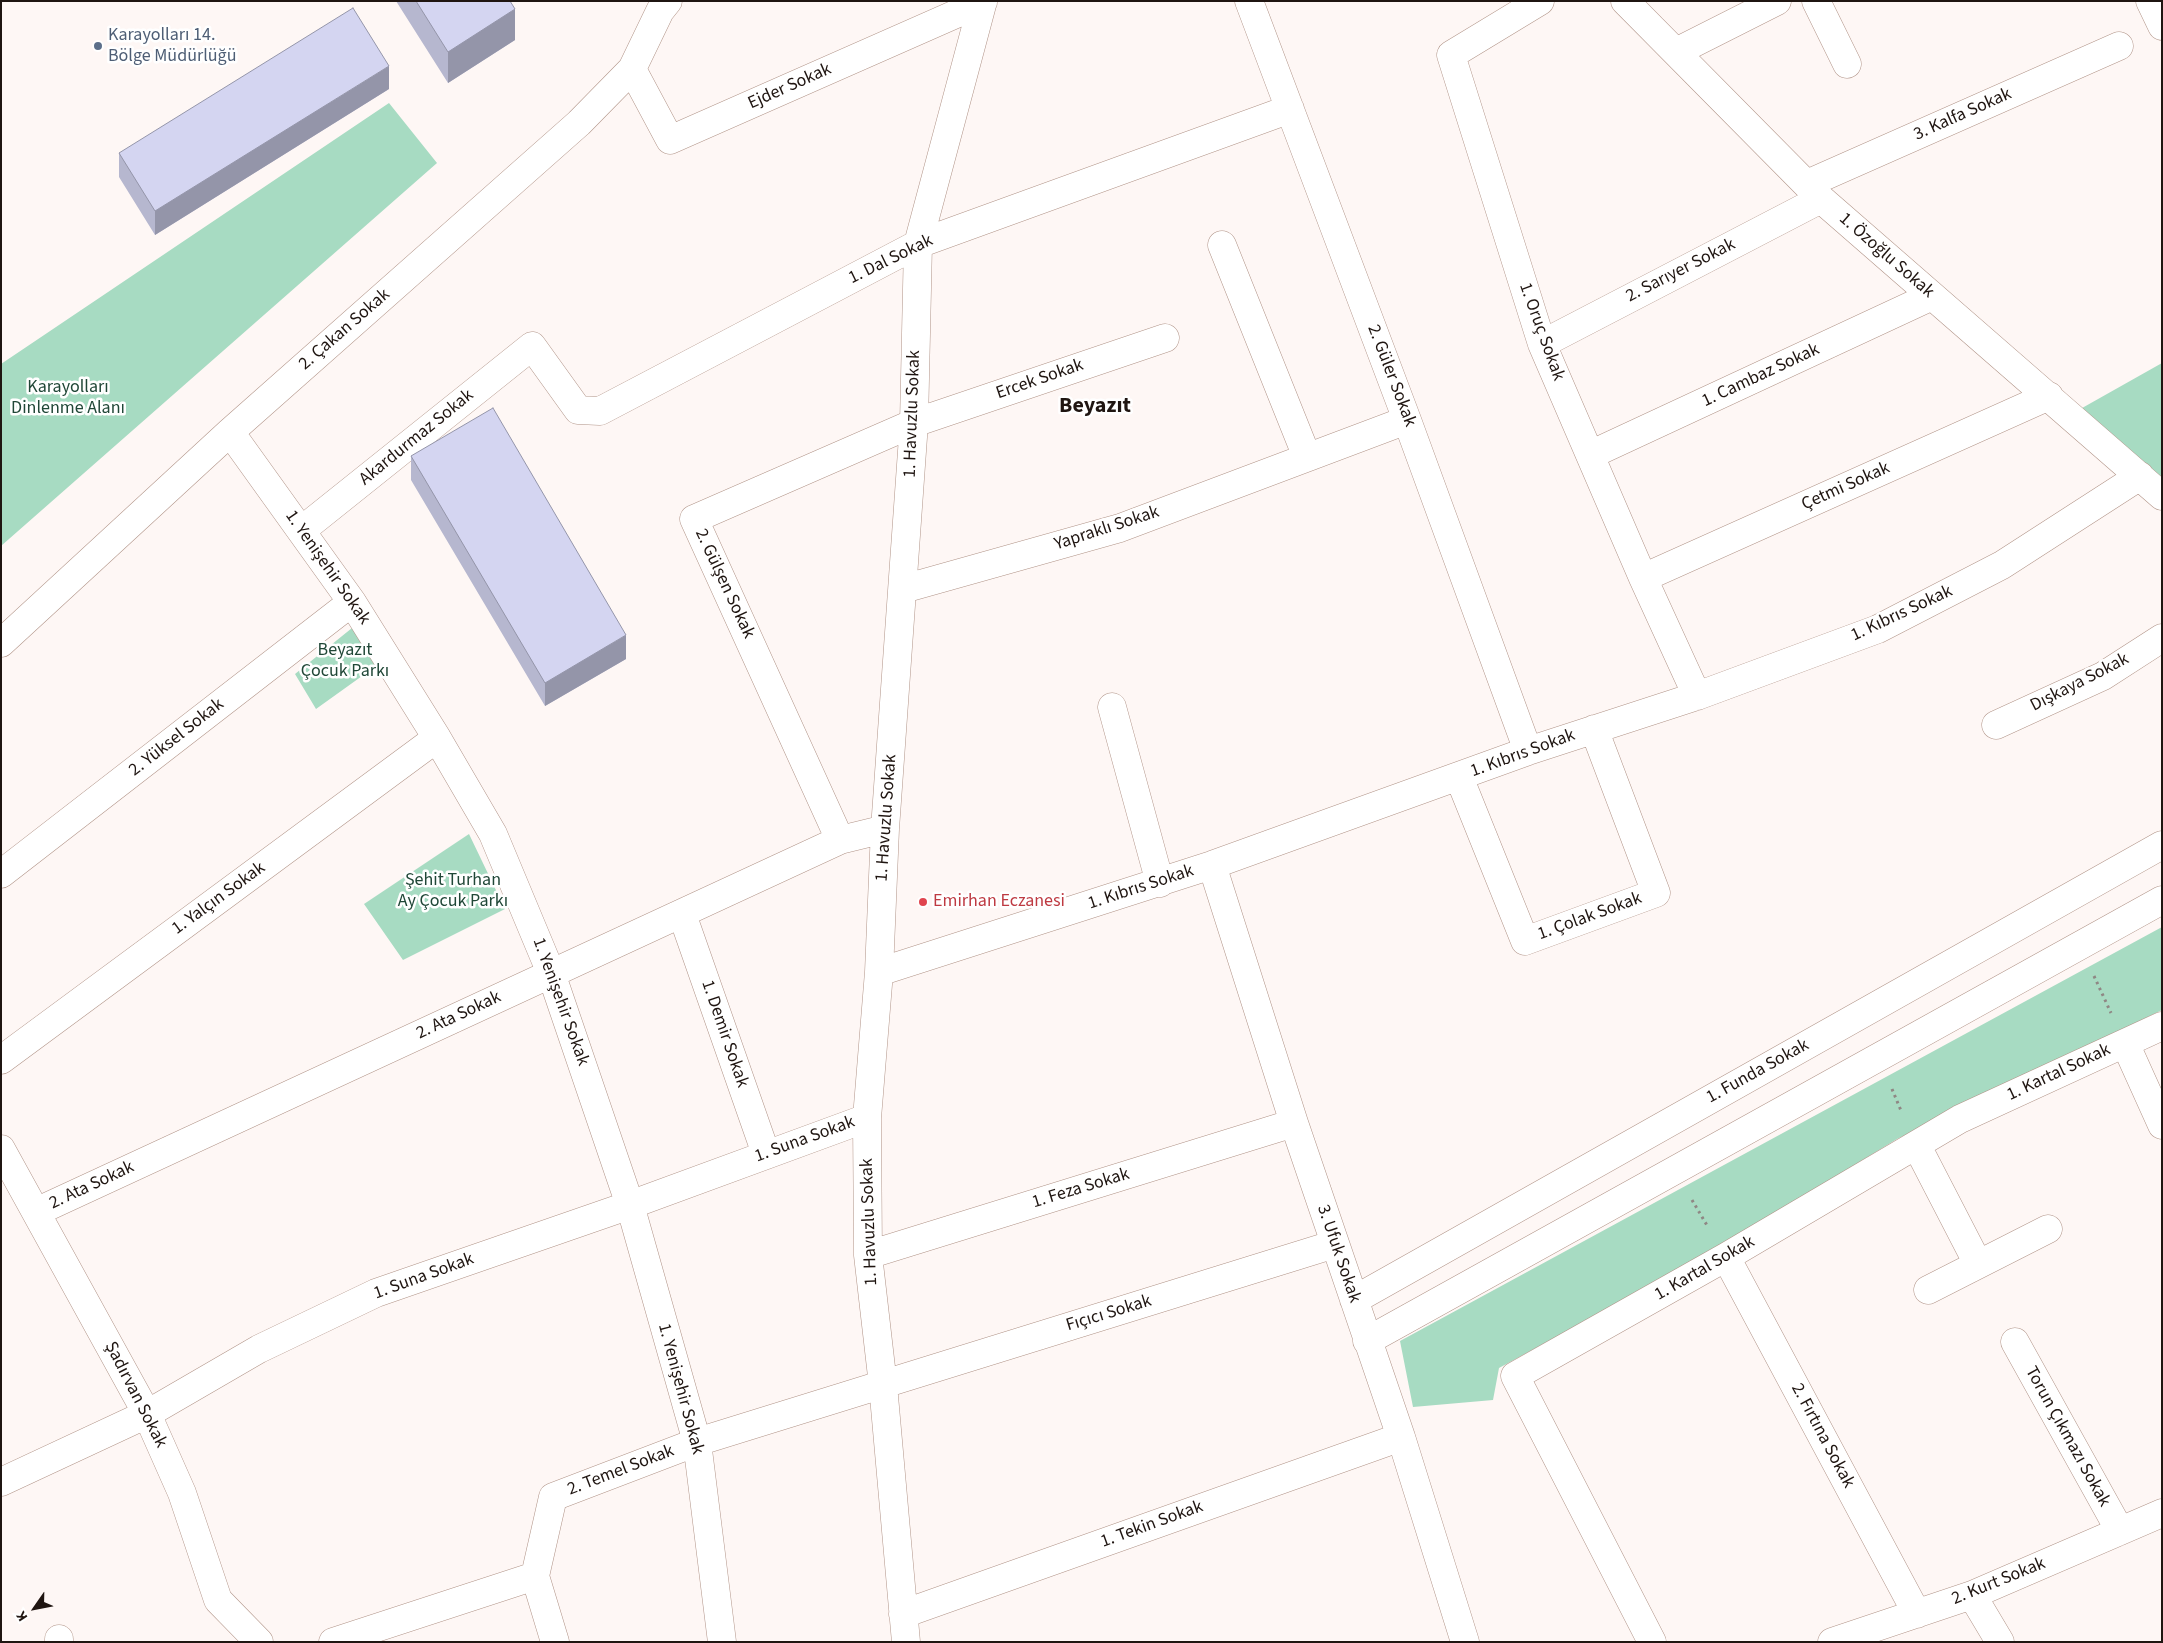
<!DOCTYPE html>
<meta charset="utf-8">
<style>
body{margin:0}
#map{position:relative;width:2163px;height:1643px;overflow:hidden;background:#fef7f5;font-family:"Source Sans 3",sans-serif}
canvas{display:block}
.frame{position:absolute;inset:0;border:2px solid #1f1511;pointer-events:none}
.north{position:absolute;left:10px;top:1583px;width:50px;height:50px;-webkit-text-stroke:4px #fff;paint-order:stroke;rotate:237deg;font-size:14px;font-weight:700;line-height:20px;text-align:center;color:#1f1511}
.north::after{content:'';display:block;margin:auto;width:18px;height:22px;background:#1f1511;clip-path:polygon(50% 0,100% 100%,50% 72%,0 100%)}
</style>
<div id="map">
<canvas width="2163" height="1643"></canvas>
<div class="frame"></div>
<div class="north">K</div>
</div>
<script>
const c = document.querySelector('canvas').getContext('2d');
c.lineJoin = 'round';
function fill(path, color) {
  c.fillStyle = color;
  c.fill(path, 'evenodd');
}
function toPath(rows) {
  const path = new Path2D();
  for (const r of rows) {
    path.moveTo(r[0], r[1]);
    for (let i = 2; i < r.length; i += 2) path.lineTo(r[i], r[i + 1]);
  }
  return path;
}
function strokePath(path, color, width, dash) {
  c.strokeStyle = color;
  c.lineWidth = width;
  c.lineCap = dash ? 'butt' : 'round';
  c.setLineDash(dash || []);
  c.stroke(path);
}
function drawText(font, color, halo, rows, align = 'center') {
  c.font = font + ' "Source Sans 3",sans-serif';
  c.lineWidth = 5;
  c.setLineDash([]);
  c.textBaseline = 'middle';
  c.strokeStyle = halo;
  c.fillStyle = color;
  for (const [text, x, y, turn = 0] of rows) {
    c.save();
    c.translate(x, y);
    c.rotate((+turn || 0) * Math.PI / 180);
    c.textAlign = isNaN(turn) ? turn : align;
    if (halo) c.strokeText(text, 0, 0);
    c.fillText(text, 0, 0);
    c.restore();
  }
}
fill(toPath([
 [389,103,437,163,1,546,1,364],
 [2162,363,2162,489,2075,412],
 [352,628,376,666,316,709,295,674],
 [469,834,505,909,403,960,364,904],
 [2162,927,2162,1010,1897,1139,1712,1252,1499,1368,1493,1400,1413,1407,1400,1341]
]), '#a7dbc2');
const minor = toPath([
 [1249,1,1407,420,1528,751],
 [1540,1,1451,55,1542,344,1643,578,1697,696],
 [1625,1,1821,199,2162,496],
 [1816,1,1847,64],
 [1676,52,1777,1],
 [632,69,670,140,983,2],
 [1807,184,2119,46],
 [1222,245,1307,457],
 [1542,344,1821,199],
 [230,432,352,602,437,738,493,834,551,973,630,1205,697,1442,722,1642],
 [1590,455,1932,296],
 [302,530,532,346,578,410,600,411,918,244,1290,109],
 [1643,578,2049,396],
 [903,589,1120,528,1407,420],
 [1,643,230,432,579,123,632,69,660,11,668,1],
 [1112,707,1160,883],
 [1996,725,2103,676,2162,638],
 [1459,777,1525,941,1656,893,1594,729],
 [840,840,694,519,914,423,1165,338],
 [1212,865,1294,1123,1401,1437,1465,1642],
 [1,874,352,602],
 [682,914,766,1154],
 [879,972,1212,865,1528,751,1697,696,1878,629,2002,565,2140,476],
 [2125,1043,2162,1125],
 [1,1060,437,738],
 [1917,1146,1978,1264],
 [1,1149,147,1414,182,1493,218,1600,259,1642],
 [36,1212,840,840,885,829],
 [868,1255,1294,1123],
 [1726,1257,1917,1614],
 [1928,1290,2048,1229],
 [1354,1300,2162,845],
 [1367,1341,2162,900],
 [2015,1342,2120,1531],
 [1,1482,147,1414,259,1349,376,1293,630,1205,867,1118],
 [535,1576,555,1642],
 [1972,1595,2000,1642],
 [903,1614,1401,1437],
 [59,1642,59,1639],
 [333,1642,535,1576,553,1497,697,1442,1335,1244],
 [906,1642,883,1385,868,1255,867,1118,879,972,885,829,914,423,918,244,983,1],
 [1652,1642,1515,1376,1726,1257,1960,1119,2162,1026],
 [1832,1642,1972,1595,2162,1513]
]);
const primary = toPath([
 [2150,1,2162,26]
]);
strokePath(minor, '#b19488', 29);
strokePath(primary, '#b19488', 29);
strokePath(toPath([
 [2094,976,2111,1013],
 [1892,1089,1902,1113],
 [1692,1200,1708,1227]
]), '#8f8784', 3, [2.5, 4]);
strokePath(minor, '#fff', 28);
strokePath(primary, '#fff', 28);
fill(toPath([
 [396,1,510,1,515,40,448,83],
 [389,89,155,235,119,177,119,153],
 [411,456,626,659,545,706,411,480]
]), '#b6b7cf');
fill(toPath([
 [515,9,515,40,448,83,448,52],
 [389,66,389,89,155,235,155,211],
 [626,635,626,659,545,706,545,683]
]), '#9495a9');
const building = toPath([
 [416,1,510,1,515,9,448,52,416,1],
 [353,8,389,66,155,211,119,153,353,8],
 [493,408,626,635,545,683,411,456,493,408]
]);
fill(building, '#d4d5f1');
strokePath(building, '#9495a9', 1);
for (const [x, y, r, color] of [
 [98,46,5,"#5c6f8a"],
 [923,902,5,"#e0444e"]
]) {
  const dot = new Path2D();
  dot.arc(x, y, r, 0, 2 * Math.PI);
  c.fillStyle = color;
  c.fill(dot);
  strokePath(dot, '#fff', 2);
}
drawText('18px', '#4e5e75', '#fff', [
 ["Karayolları 14.",108,36],
 ["Bölge Müdürlüğü",108,57]
], 'left');
drawText('18px', '#1f1511', '#fff', [
 ["Ejder Sokak",790,87,-24],
 ["3. Kalfa Sokak",1963,115,-24],
 ["1. Özoğlu Sokak",1886,256,41],
 ["1. Dal Sokak",891,260,-26],
 ["2. Sarıyer Sokak",1681,271,-27],
 ["2. Çakan Sokak",345,330,-41],
 ["1. Oruç Sokak",1541,332,70],
 ["2. Güler Sokak",1391,376,69],
 ["1. Cambaz Sokak",1761,376,-25],
 ["Ercek Sokak",1040,380,-19],
 ["1. Havuzlu Sokak",913,414,-88],
 ["Akardurmaz Sokak",417,438,-39],
 ["Çetmi Sokak",1846,487,-24],
 ["Yapraklı Sokak",1107,529,-18],
 ["1. Yenişehir Sokak",327,568,55],
 ["2. Gülşen Sokak",724,584,65],
 ["1. Kıbrıs Sokak",1902,614,-25],
 ["Dışkaya Sokak",2080,683,-27],
 ["2. Yüksel Sokak",177,738,-38],
 ["1. Kıbrıs Sokak",1523,754,-20],
 ["1. Havuzlu Sokak",887,818,-86],
 ["1. Kıbrıs Sokak",1141,888,-18],
 ["1. Yalçın Sokak",219,899,-36],
 ["1. Çolak Sokak",1590,917,-20],
 ["1. Yenişehir Sokak",560,1002,70],
 ["2. Ata Sokak",459,1016,-25],
 ["1. Demir Sokak",724,1034,71],
 ["1. Funda Sokak",1758,1072,-29],
 ["1. Kartal Sokak",2059,1073,-25],
 ["1. Suna Sokak",805,1140,-20],
 ["2. Ata Sokak",92,1186,-25],
 ["1. Feza Sokak",1081,1189,-17],
 ["1. Havuzlu Sokak",870,1222,-92],
 ["3. Ufuk Sokak",1338,1254,71],
 ["1. Kartal Sokak",1705,1269,-30],
 ["1. Suna Sokak",424,1277,-20],
 ["Fıçıcı Sokak",1109,1314,-17],
 ["1. Yenişehir Sokak",680,1389,75],
 ["Şadırvan Sokak",135,1395,63],
 ["2. Fırtına Sokak",1822,1436,62],
 ["Torun Çıkmazı Sokak",2067,1437,61],
 ["2. Temel Sokak",621,1471,-21],
 ["1. Tekin Sokak",1152,1525,-20],
 ["2. Kurt Sokak",1999,1582,-22]
]);
drawText('18px', '#204737', '#fff', [
 ["Karayolları",68,388],
 ["Dinlenme Alanı",68,409],
 ["Beyazıt",345,651],
 ["Çocuk Parkı",345,672],
 ["Şehit Turhan",453,881],
 ["Ay Çocuk Parkı",453,902]
]);
drawText('18px', '#be3a42', '#fff', [
 ["Emirhan Eczanesi",933,902]
], 'left');
drawText('bold 22px', '#1f1511', '#fff', [
 ["Beyazıt",1095,407]
]);
</script>
